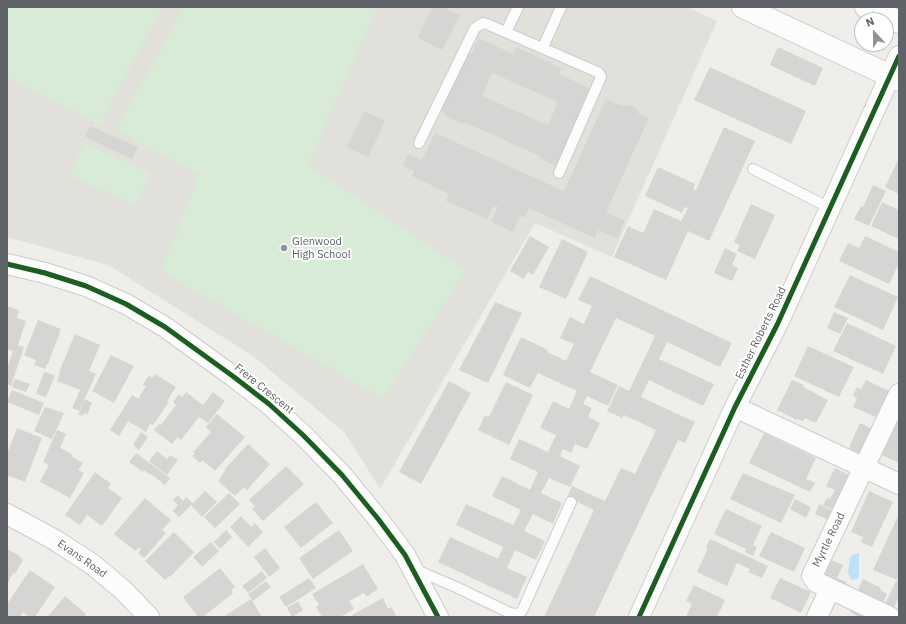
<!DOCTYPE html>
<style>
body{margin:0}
#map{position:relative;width:906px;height:624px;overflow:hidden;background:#efeeea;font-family:"IBM Plex Sans",sans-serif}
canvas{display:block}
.frame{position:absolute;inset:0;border:8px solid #5f6368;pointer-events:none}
.north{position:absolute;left:854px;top:12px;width:40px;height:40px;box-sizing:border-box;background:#fff;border:1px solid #bfc1c3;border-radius:50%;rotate:338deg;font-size:11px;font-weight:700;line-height:16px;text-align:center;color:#5f6368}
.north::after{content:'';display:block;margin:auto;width:14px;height:18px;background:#919496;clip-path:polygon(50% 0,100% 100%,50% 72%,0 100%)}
</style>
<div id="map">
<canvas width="906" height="624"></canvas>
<div class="frame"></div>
<div class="north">N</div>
</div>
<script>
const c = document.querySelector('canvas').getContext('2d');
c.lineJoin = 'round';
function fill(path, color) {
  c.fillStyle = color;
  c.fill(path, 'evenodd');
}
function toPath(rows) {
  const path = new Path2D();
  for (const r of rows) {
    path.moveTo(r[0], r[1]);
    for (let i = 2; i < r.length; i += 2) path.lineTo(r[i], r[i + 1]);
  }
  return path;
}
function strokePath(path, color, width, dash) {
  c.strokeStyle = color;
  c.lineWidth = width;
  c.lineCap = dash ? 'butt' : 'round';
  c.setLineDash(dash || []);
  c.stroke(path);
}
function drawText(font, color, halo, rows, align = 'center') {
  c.font = font + ' "IBM Plex Sans",sans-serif';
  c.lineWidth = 4;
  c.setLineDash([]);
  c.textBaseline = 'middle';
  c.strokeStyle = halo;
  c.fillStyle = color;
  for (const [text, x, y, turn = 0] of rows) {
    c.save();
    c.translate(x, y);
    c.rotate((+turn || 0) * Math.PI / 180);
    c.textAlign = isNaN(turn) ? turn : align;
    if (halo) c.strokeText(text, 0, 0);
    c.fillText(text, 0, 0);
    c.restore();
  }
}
fill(toPath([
 [7,7,687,7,717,21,612,257,535,223,380,489,345,433,253,356,108,265,7,237]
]), '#e2e0da');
fill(toPath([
 [7,7,162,7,100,125,7,77],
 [184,7,377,7,308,165,466,270,383,399,161,271,199,174,116,130],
 [84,143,150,173,135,206,69,175]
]), '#d8ebd6');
fill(toPath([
 [859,553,859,576,857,579,851,580,848,572,850,558,854,554]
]), '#bfe0f9');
fill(toPath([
 [433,7,448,7,447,9,460,15,442,50,417,37],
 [479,38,513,54,516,47,561,68,559,74,593,90,558,167,539,158,540,156,464,122,463,124,444,115,445,113,441,111,467,53,471,54],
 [492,73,558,102,548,125,482,96],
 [778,47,823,68,815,86,770,65],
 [710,67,806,111,791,144,694,100],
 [606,99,621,106,628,105,634,106,639,114,649,118,606,212,625,221,617,239,598,230,595,238,529,208,524,218,520,216,513,232,491,222,498,207,494,205,487,219,446,201,449,194,412,176,414,171,403,166,408,154,422,160,435,133,564,191],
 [364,111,385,121,368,157,347,147],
 [90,126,138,147,132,159,85,137],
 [724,127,755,141,709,241,688,231,666,280,614,257,628,226,643,233,654,209,681,221,688,208,685,207,682,213,645,196,658,167,695,184,693,189,696,190],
 [899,158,899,194,885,187],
 [873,185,886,191,869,226,854,219,861,206,863,207],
 [882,202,899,210,899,239,871,226],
 [751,204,775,215,755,259,737,251,740,245,734,242],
 [530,236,549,247,533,275,528,272,524,279,510,271],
 [865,236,899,252,899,263,889,284,839,261,848,243,859,248],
 [562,239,588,252,566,299,539,287],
 [725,248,737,254,732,265,738,268,732,281,714,273],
 [850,275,898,297,883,330,834,307],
 [590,276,732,343,720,367,667,342,659,359,714,384,703,406,649,380,641,397,695,422,685,443,678,440,594,617,544,617,594,510,567,497,572,486,605,501,621,468,635,474,656,430,624,415,622,418,607,411,619,386,629,391,655,336,616,318,590,372,618,385,608,406,587,396,583,404,592,408,588,417,600,423,587,449,575,444,571,453,563,449,560,456,580,466,570,487,549,478,541,493,562,503,553,524,533,514,524,531,545,541,536,560,515,550,507,568,527,577,517,599,438,562,450,537,498,559,503,547,456,525,466,504,513,525,521,510,492,496,502,476,530,490,538,472,510,459,519,439,548,452,556,435,540,428,553,401,569,409,577,391,538,373,530,388,503,375,521,337,548,350,547,352,566,361,574,344,560,338,570,317,584,324,592,306,578,300],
 [495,302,522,313,488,383,459,370],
 [7,306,19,310,17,318,26,321,18,345,24,347,11,386,7,384,7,368,13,351,7,349],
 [834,312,848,318,840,334,827,328],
 [38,320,61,329,48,364,47,364,45,369,34,365,36,360,24,355],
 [847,323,896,346,883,374,833,351],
 [75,334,100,345,89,371,96,374,79,411,72,408,80,390,57,381,60,373,59,372],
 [808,346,854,367,839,397,794,376],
 [111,355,134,366,114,403,92,391],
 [44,372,55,375,46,397,36,394],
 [155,374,176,387,167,401,169,402,153,425,150,424,146,432,128,421,119,436,110,430,132,395,138,399,146,386,143,385,149,375,152,378],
 [15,379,30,384,26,392,12,387],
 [792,380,804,385,803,387,828,400,816,423,805,418,803,421,797,419,797,420,777,410],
 [866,380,889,391,876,417,853,407,857,398,853,396,857,387,861,389],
 [449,381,471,393,421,484,399,472],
 [506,382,533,395,509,445,478,430,485,415,489,417],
 [12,390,44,403,39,415,7,402],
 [186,392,203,405,213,392,225,401,208,423,199,417,181,440,177,437,172,444,154,430,159,424,161,425,176,405,173,402,179,394,182,397],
 [85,399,92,403,87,415,84,413,83,416,78,414],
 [45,407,64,413,52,439,34,431],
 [217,414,245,437,215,471,202,460,200,463,192,456,195,454,193,452,211,432,206,427],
 [896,421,899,422,899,463,880,454],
 [860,423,875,430,863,455,849,448],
 [17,428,42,438,25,482,7,475,7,454],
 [57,430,66,434,60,448,73,455,72,457,83,463,78,470,84,473,70,498,40,482,49,465,43,462],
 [141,432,148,437,139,450,133,445],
 [764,433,816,458,806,479,815,483,810,492,749,463],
 [248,444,270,464,247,490,244,487,235,496,218,481,225,471,224,470],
 [157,451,167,459,170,455,178,460,167,475,149,461],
 [136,453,170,478,165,485,151,474,150,475,144,470,143,472,129,462],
 [286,466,304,484,263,521,252,509,255,506,249,500],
 [835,468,853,477,837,512,823,505,827,498,830,499,835,490,826,486],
 [95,472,111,484,108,488,122,498,102,526,87,515,80,525,65,515],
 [743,473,795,495,781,523,730,499],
 [205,491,217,502,202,517,191,505,179,517,173,511,178,505,173,500,178,495,183,501,186,497,193,503],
 [869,491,893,502,872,547,861,542,863,537,851,532],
 [229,493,240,504,215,528,204,517],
 [145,498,171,520,162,530,166,533,144,558,138,553,141,549,139,547,135,551,114,534],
 [795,499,811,507,806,518,790,509],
 [316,502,333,523,301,548,284,527],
 [819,504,835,512,830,521,815,514],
 [726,509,762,526,753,545,757,547,753,556,745,552,746,549,714,534],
 [899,514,899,576,897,580,873,570],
 [241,516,251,527,255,523,263,532,248,547,230,527],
 [226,530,232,537,220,549,214,542],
 [339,530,353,551,313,579,299,558],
 [174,532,194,552,170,577,169,576,165,580,145,561],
 [771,532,805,548,794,572,759,556],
 [710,539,768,566,762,578,748,572,750,569,737,563,727,586,697,572,708,548,706,547],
 [211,542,219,551,202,567,193,557],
 [265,548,280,568,269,577,254,557],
 [7,549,20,556,20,557,23,560,15,574,13,573,7,585],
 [829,559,843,565,837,578,847,582,843,589,820,578],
 [363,564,378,589,366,597,364,593,349,601,354,609,340,617,322,617,316,607,319,605,312,594],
 [220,568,235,587,231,590,233,593,203,617,198,617,183,597],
 [30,570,55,587,35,617,30,617,23,612,20,617,7,617,7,604],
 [262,571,267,578,248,593,242,586],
 [309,578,316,588,286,607,279,597],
 [780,578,811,592,801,613,770,598],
 [863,579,881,588,880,590,887,594,881,607,857,593],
 [266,581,271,587,253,601,248,594],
 [896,581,899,582,899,597,893,610,884,606],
 [694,585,725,600,717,617,686,617,692,604,686,601],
 [65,596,86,614,84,617,47,617],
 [383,598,388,609,391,607,396,615,393,617,353,617,352,615],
 [251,599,262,617,223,617],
 [298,601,303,610,292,617,287,608],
 [853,606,866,612,864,617,859,617,850,612]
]), '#d6d5d3');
const service = toPath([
 [506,32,518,7],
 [543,47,561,7],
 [419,143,475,28,483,23,487,24,595,71,599,73,601,77,559,173],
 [753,169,830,208],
 [414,569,456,587,510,613,515,614,519,613,522,611,571,502]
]);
const minor = toPath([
 [7,264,45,273,86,286,126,304,165,327,234,377,269,404,303,435,342,475,379,520,405,555,438,617],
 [735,407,899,484],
 [7,514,55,540,92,564,123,590,149,617],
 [639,617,735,407,777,325,899,56],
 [817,617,830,589],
 [890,617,816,582,812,576,899,394]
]);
const tertiary = toPath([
 [743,7,899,80],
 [866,7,899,22]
]);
strokePath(service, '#cbcccc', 12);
strokePath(minor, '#cbcccc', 22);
strokePath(tertiary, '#cbcccc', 24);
strokePath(service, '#fdfcfc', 10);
strokePath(minor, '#fdfcfc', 20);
strokePath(tertiary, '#fdfcfc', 22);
strokePath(toPath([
 [7,264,45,273,86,286,126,304,165,327,234,377,269,404,303,435,342,475,379,520,405,555,438,617],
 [639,617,735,407,777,325,899,56]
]), '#1b5e20', 5);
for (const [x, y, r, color] of [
 [284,248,4,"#919496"]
]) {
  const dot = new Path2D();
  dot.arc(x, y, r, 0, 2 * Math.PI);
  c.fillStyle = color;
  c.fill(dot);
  strokePath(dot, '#fff', 1.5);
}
drawText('11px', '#5f6368', '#fff', [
 ["Glenwood",292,242],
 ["High School",292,255]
], 'left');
drawText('11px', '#5f6368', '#fff', [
 ["Esther Roberts Road",761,333,-64],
 ["Frere Crescent",264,389,39],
 ["Myrtle Road",829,540,-64],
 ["Evans Road",82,559,35]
]);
</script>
